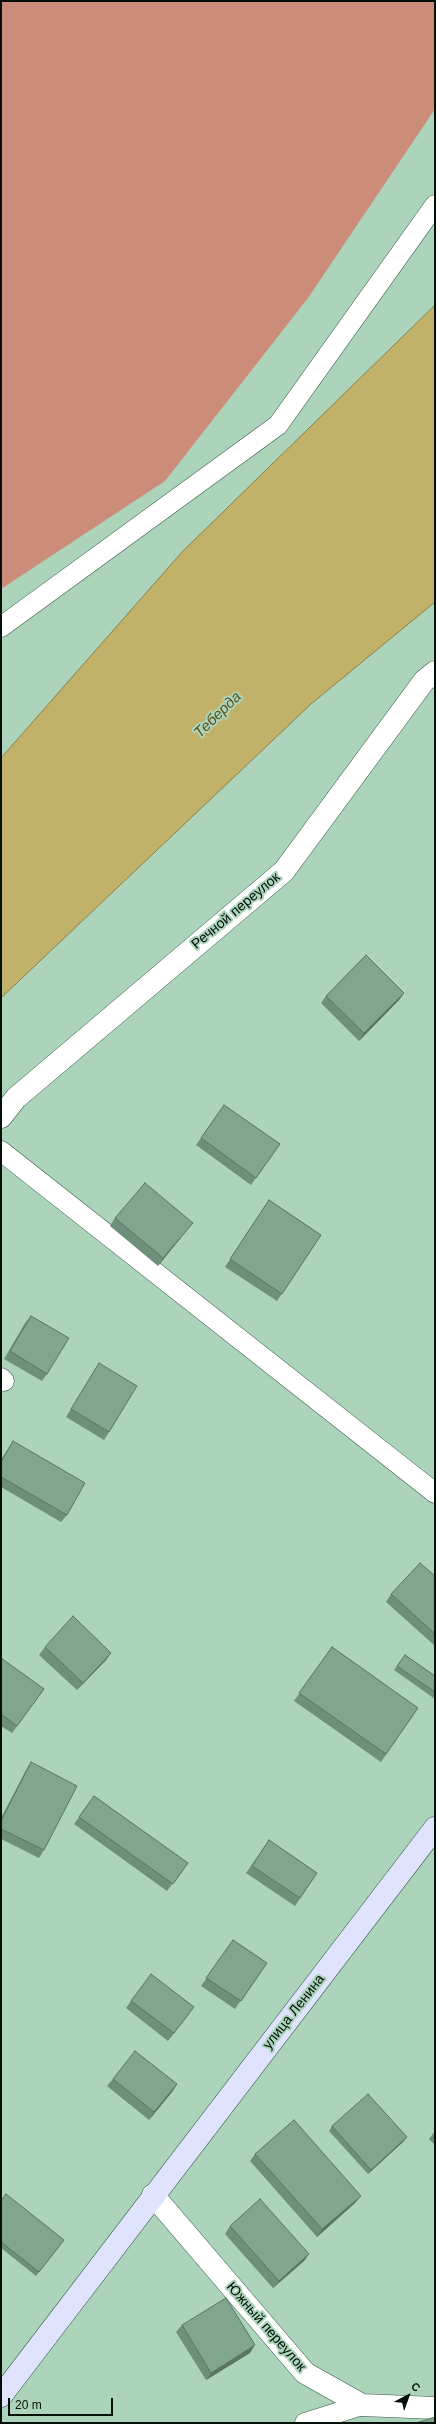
<!DOCTYPE html>
<meta charset="utf-8">
<style>
body{margin:0}
#map{position:relative;width:436px;height:2424px;overflow:hidden;background:#acd4bb;font-family:Arial,sans-serif}
canvas{display:block}
.frame{position:absolute;inset:0;border:2px solid #030f07;pointer-events:none}
.north{position:absolute;left:388px;top:2376px;width:40px;height:40px;-webkit-text-stroke:3px #acd4bb;paint-order:stroke;rotate:41deg;font-size:11px;font-weight:700;line-height:16px;text-align:center;color:#030f07}
.north::after{content:'';display:block;margin:auto;width:14px;height:18px;background:#030f07;clip-path:polygon(50% 0,100% 100%,50% 72%,0 100%)}
.scale{position:absolute;left:8px;top:2398px;width:105px;height:18px;box-sizing:border-box;border:2px solid #030f07;border-top:0;padding-left:5px;font-size:12px;line-height:14px;white-space:nowrap;color:#030f07;-webkit-text-stroke:3px #acd4bb;paint-order:stroke}
</style>
<div id="map">
<canvas width="436" height="2424"></canvas>
<div class="frame"></div>
<div class="north">С</div>
<div class="scale">20 m</div>
</div>
<script>
const c = document.querySelector('canvas').getContext('2d');
c.lineJoin = 'round';
function fill(path, color) {
  c.fillStyle = color;
  c.fill(path, 'evenodd');
}
function toPath(rows) {
  const path = new Path2D();
  for (const r of rows) {
    path.moveTo(r[0], r[1]);
    for (let i = 2; i < r.length; i += 2) path.lineTo(r[i], r[i + 1]);
  }
  return path;
}
function strokePath(path, color, width, dash) {
  c.strokeStyle = color;
  c.lineWidth = width;
  c.lineCap = dash ? 'butt' : 'round';
  c.setLineDash(dash || []);
  c.stroke(path);
}
function drawText(font, color, halo, rows, align = 'center') {
  c.font = font + ' Arial,sans-serif';
  c.lineWidth = 4;
  c.setLineDash([]);
  c.textBaseline = 'middle';
  c.strokeStyle = halo;
  c.fillStyle = color;
  for (const [text, x, y, turn = 0] of rows) {
    c.save();
    c.translate(x, y);
    c.rotate((+turn || 0) * Math.PI / 180);
    c.textAlign = isNaN(turn) ? turn : align;
    if (halo) c.strokeText(text, 0, 0);
    c.fillText(text, 0, 0);
    c.restore();
  }
}
fill(toPath([
 [1,1,435,1,435,109,308,298,165,481,1,589]
]), '#cb8c7a');
const water = toPath([
 [435,305,435,602,311,704,1,998,1,758,182,552,435,305]
]);
fill(water, '#c2b168');
strokePath(water, '#89804b', 1);
const lane = toPath([
 [1,627,278,425,435,205],
 [1,1151,435,1493],
 [1,1378,4,1381],
 [305,2423,362,2405]
]);
const street = toPath([
 [1,1117,16,1098,284,871,424,681,435,672],
 [153,2195,305,2373,362,2405,435,2408]
]);
const secondary = toPath([
 [1,2396,435,1828]
]);
strokePath(lane, '#335742', 21);
strokePath(street, '#335742', 23);
strokePath(secondary, '#335742', 23);
strokePath(lane, '#fff', 20);
strokePath(street, '#fff', 22);
strokePath(secondary, '#e0e3fd', 22);
fill(toPath([
 [404,993,399,1000,359,1041,321,1003,326,996],
 [224,1105,280,1144,251,1185,196,1145],
 [269,1200,321,1235,277,1301,225,1267],
 [115,1218,187,1230,158,1266,110,1226],
 [31,1316,47,1374,42,1381,4,1359,25,1323],
 [99,1363,109,1432,104,1440,66,1417],
 [13,1441,67,1515,61,1522,1,1487,1,1460],
 [435,1576,435,1646,386,1602,391,1594],
 [45,1647,106,1660,77,1690,39,1655],
 [332,1647,418,1708,381,1762,294,1701],
 [405,1655,435,1676,435,1699,394,1670],
 [1,1658,44,1689,12,1733,1,1726],
 [31,1762,44,1850,39,1858,1,1839,1,1818,26,1770],
 [94,1796,188,1863,167,1891,74,1824],
 [269,1840,317,1873,295,1906,246,1873],
 [233,1940,267,1963,235,2009,201,1986],
 [131,2001,189,2014,168,2041,126,2008],
 [113,2079,177,2084,172,2092,149,2120,107,2086],
 [332,2126,407,2137,404,2141,368,2174,329,2131],
 [435,2131,435,2145,429,2139],
 [255,2154,355,2203,317,2237,250,2161],
 [1,2201,61,2244,36,2276,1,2248],
 [230,2226,309,2254,304,2261,273,2288,225,2234],
 [182,2325,250,2353,206,2380,176,2332]
]), '#6e907a');
fill(toPath([
 [404,993,399,1000,359,1041,364,1033],
 [193,1223,187,1230,158,1266,163,1258],
 [111,1653,106,1660,77,1690,83,1683],
 [177,2084,172,2092,149,2120,154,2112],
 [407,2137,404,2141,368,2174,371,2170],
 [361,2196,355,2203,317,2237,322,2229],
 [309,2254,304,2261,273,2288,279,2281],
 [255,2345,250,2353,206,2380,211,2373]
]), '#5a7563');
const building = toPath([
 [366,955,404,993,364,1033,326,996,366,955],
 [224,1105,280,1144,256,1178,201,1138,224,1105],
 [145,1183,193,1223,163,1258,115,1218,145,1183],
 [269,1200,321,1235,282,1294,230,1259,269,1200],
 [31,1316,69,1338,47,1374,10,1351,31,1316],
 [99,1363,137,1386,109,1432,71,1409,99,1363],
 [13,1441,85,1483,67,1515,1,1477,1,1462,13,1441],
 [420,1563,435,1576,435,1634,391,1594,420,1563],
 [73,1616,111,1653,83,1683,45,1647,73,1616],
 [332,1647,418,1708,386,1754,299,1693,332,1647],
 [405,1655,435,1676,435,1692,397,1666,405,1655],
 [1,1658,44,1689,17,1726,1,1714,1,1658],
 [31,1762,77,1786,44,1850,1,1829,1,1821,31,1762],
 [94,1796,188,1863,173,1884,79,1817,94,1796],
 [269,1840,317,1873,300,1898,252,1866,269,1840],
 [233,1940,267,1963,241,2001,206,1978,233,1940],
 [151,1974,194,2007,174,2033,131,2001,151,1974],
 [135,2051,177,2084,154,2112,113,2079,135,2051],
 [368,2094,407,2137,371,2170,332,2126,368,2094],
 [294,2120,361,2196,322,2229,255,2154,294,2120],
 [6,2194,64,2240,39,2272,1,2242,1,2201,6,2194],
 [260,2199,309,2254,279,2281,230,2226,260,2199],
 [226,2298,255,2345,211,2373,182,2325,226,2298],
 [435,2417,435,2423,416,2423,435,2417]
]);
fill(building, '#80a78e');
strokePath(building, '#5a7563', 1);
drawText('14px', '#030f07', '#acd4bb', [
 ["Речной переулок",236,911,-40],
 ["улица Ленина",294,2012,-52],
 ["Южный переулок",266,2327,49]
]);
drawText('italic 15px', '#5b4f17', '#acd4bb', [
 ["Теберда",218,715,-44]
]);
</script>
